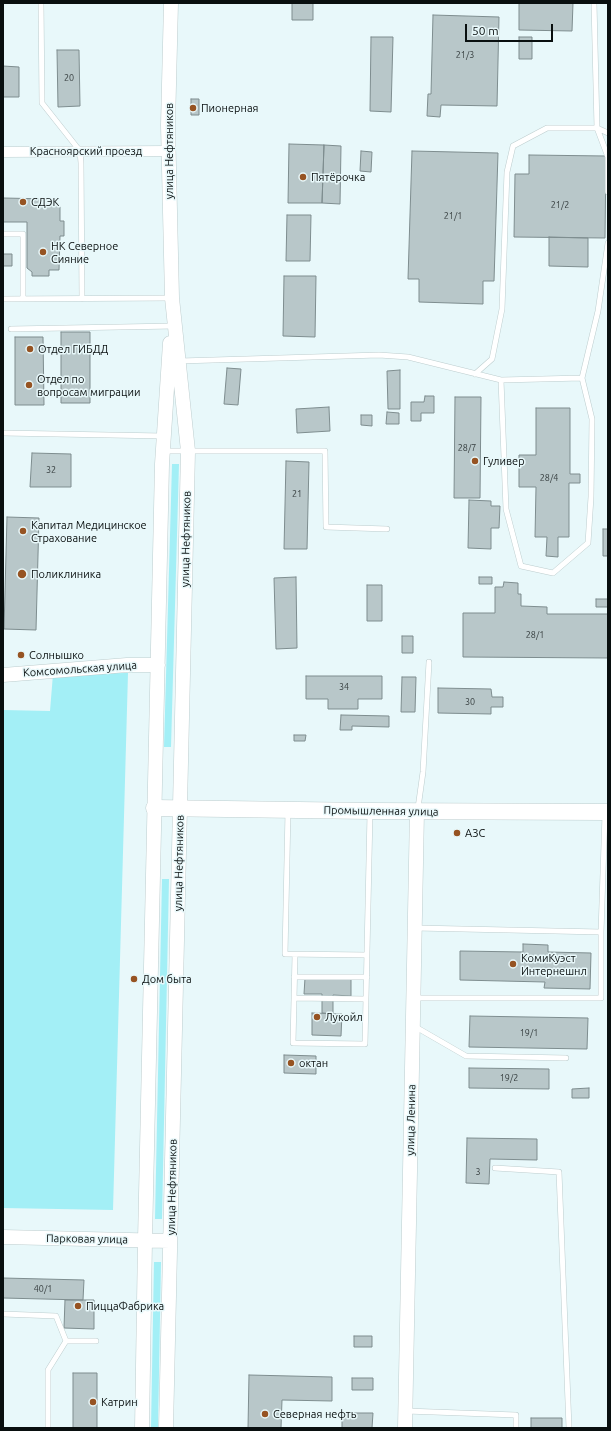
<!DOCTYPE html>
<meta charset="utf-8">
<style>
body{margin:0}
#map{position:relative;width:611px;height:1431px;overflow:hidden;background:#e8f8fa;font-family:Ubuntu,sans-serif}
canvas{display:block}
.frame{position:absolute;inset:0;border:4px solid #090f0f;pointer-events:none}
.scale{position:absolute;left:465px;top:24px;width:88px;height:18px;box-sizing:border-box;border:2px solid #090f0f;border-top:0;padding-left:5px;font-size:12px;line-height:14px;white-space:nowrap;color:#090f0f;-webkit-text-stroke:3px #e8f8fa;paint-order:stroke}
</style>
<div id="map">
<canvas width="611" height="1431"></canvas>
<div class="frame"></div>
<div class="scale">50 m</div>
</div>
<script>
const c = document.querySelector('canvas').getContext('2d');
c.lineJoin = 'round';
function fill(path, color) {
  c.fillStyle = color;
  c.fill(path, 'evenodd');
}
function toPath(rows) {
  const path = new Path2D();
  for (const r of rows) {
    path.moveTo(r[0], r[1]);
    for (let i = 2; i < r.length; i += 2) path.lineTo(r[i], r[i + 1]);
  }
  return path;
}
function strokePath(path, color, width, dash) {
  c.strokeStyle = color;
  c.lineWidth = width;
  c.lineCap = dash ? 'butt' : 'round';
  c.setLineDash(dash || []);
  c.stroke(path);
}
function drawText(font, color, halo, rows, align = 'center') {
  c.font = font + ' Ubuntu,sans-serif';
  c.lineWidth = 3;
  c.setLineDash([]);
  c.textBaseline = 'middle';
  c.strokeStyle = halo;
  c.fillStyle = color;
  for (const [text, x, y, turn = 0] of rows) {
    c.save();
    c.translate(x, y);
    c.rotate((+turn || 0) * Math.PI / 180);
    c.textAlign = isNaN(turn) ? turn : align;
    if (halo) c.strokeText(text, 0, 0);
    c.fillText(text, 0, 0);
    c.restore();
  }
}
fill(toPath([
 [172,464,179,464,171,747,164,747],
 [128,673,113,1210,3,1208,3,710,50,711,53,674],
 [162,879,169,879,162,1219,155,1219],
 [154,1262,161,1262,158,1428,151,1428]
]), '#a3eff6');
const building = toPath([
 [292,3,313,3,313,20,292,20,292,3],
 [519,3,573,3,572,31,519,30,519,3],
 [433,15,499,17,497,106,441,105,440,117,427,116,428,94,431,94,433,15],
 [371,37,393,37,391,112,370,111,371,37],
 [519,37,532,37,532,59,519,59,519,37],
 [57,50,79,50,80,106,58,107,57,50],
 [3,66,19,67,19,97,3,97,3,66],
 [191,99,199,99,199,115,191,115,191,99],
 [289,144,324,145,322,203,288,203,289,144],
 [324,145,341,146,340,204,322,203,324,145],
 [361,151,372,152,371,172,360,171,361,151],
 [412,151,498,153,494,281,483,281,483,304,419,302,419,279,408,279,412,151],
 [529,155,606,156,605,238,514,237,515,174,529,174,529,155],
 [3,198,50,199,56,201,60,207,60,221,64,221,64,236,60,236,59,270,49,270,49,276,32,276,32,272,27,268,27,222,3,222,3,198],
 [287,215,311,215,310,261,286,261,287,215],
 [549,237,588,238,588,267,549,266,549,237],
 [3,254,12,254,12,266,3,266,3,254],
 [284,276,316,276,315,337,283,336,284,276],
 [61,332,90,332,90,403,61,403,61,332],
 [15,337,43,337,44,405,15,405,15,337],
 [227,368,241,369,238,405,224,404,227,368],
 [400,370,400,409,388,409,387,371,400,370],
 [425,396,434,396,434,413,421,413,421,421,411,421,411,402,424,402,425,396],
 [455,397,481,397,480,498,454,498,455,397],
 [329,407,330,431,297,433,296,409,329,407],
 [536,408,570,408,570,474,580,474,580,483,569,483,569,537,558,537,558,557,546,556,547,537,535,537,536,487,519,487,519,455,536,455,536,408],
 [387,412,399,413,399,424,386,424,387,412],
 [361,415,372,415,372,426,361,425,361,415],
 [32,453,71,454,71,487,30,487,32,453],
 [286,461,309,462,307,549,284,549,286,461],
 [469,500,491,501,491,506,500,506,499,528,491,528,491,549,468,548,469,500],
 [7,517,39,518,36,630,4,629,7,517],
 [603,529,608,529,608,556,603,556,603,529],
 [296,577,297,648,276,649,274,578,296,577],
 [479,577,492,577,492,584,479,584,479,577],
 [504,582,518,583,518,594,521,594,521,606,547,607,547,614,608,614,608,658,463,657,463,613,495,613,495,587,503,587,504,582],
 [367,585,382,585,382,621,367,621,367,585],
 [596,599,608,599,608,607,596,607,596,599],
 [402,636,413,636,413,653,402,653,402,636],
 [306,676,382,676,382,699,358,699,358,709,328,709,328,699,306,699,306,676],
 [402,677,416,677,415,712,401,712,402,677],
 [438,688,491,689,492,697,503,697,503,707,491,707,491,714,438,713,438,688],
 [341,715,389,716,389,727,352,726,352,730,340,730,341,715],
 [294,735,306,735,305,741,294,741,294,735],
 [523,944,548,945,548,952,591,953,590,989,544,988,545,982,460,980,460,951,523,952,523,944],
 [305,978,351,979,351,996,333,995,333,1014,322,1013,322,994,304,994,305,978],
 [312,1013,342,1014,341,1036,312,1035,312,1013],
 [470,1016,588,1018,587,1049,469,1047,470,1016],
 [284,1055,316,1056,316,1074,284,1073,284,1055],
 [469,1068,549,1069,549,1089,469,1088,469,1068],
 [589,1088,589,1098,572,1098,572,1089,589,1088],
 [467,1138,537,1139,537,1160,490,1159,489,1184,466,1183,467,1138],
 [3,1278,84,1280,83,1300,3,1298,3,1278],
 [65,1300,94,1300,94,1329,64,1328,65,1300],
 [354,1336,372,1336,372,1347,354,1347,354,1336],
 [73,1373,97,1373,97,1428,73,1428,73,1373],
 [249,1375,332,1377,332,1401,282,1400,281,1428,248,1428,249,1375],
 [352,1378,373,1378,373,1390,352,1390,352,1378],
 [342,1413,373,1413,372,1428,342,1428,342,1413],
 [531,1418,562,1418,562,1428,531,1428,531,1418]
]);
fill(building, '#b8c7c9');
strokePath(building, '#7e8d8f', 1);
const lane = toPath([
 [41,3,42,103,80,151,81,163,82,299],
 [594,3,597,128,608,133],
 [3,234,23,234,23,299],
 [3,299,171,298],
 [11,329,174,326],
 [180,361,379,355,408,357,501,380,582,378,598,311,608,243],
 [475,374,492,359,502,309,507,172,513,146,547,128,597,128,608,157,608,192],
 [501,380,506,509,521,566,553,573,588,543,591,497,592,419,582,378],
 [3,433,163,436],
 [163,451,325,451,326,527,387,529],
 [418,808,423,772,429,662],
 [288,811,285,954,367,955],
 [416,928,601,932,605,814],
 [295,955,293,1043,365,1044,370,813],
 [294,977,367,977],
 [294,998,366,999],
 [414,998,601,998,601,932],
 [414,1026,466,1056,566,1058],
 [495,1168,559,1172,569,1428],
 [3,1314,56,1316,66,1341],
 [406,1411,516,1415,516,1428],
 [48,1428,48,1370,66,1341,96,1341]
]);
const street = toPath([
 [3,152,168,151]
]);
const secondary = toPath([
 [3,675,127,665,158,665],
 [3,1237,170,1241],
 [142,1428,145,1240,162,464,170,343],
 [166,1428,188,451,172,298,168,125,171,3],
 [405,1428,417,811]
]);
const primary = toPath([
 [154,808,370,811,608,812]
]);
strokePath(lane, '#bdcdce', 6);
strokePath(street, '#bdcdce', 11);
strokePath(secondary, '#bdcdce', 15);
strokePath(primary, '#bdcdce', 17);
strokePath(lane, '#fff', 5);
strokePath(street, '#fff', 10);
strokePath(secondary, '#fff', 14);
strokePath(primary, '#fff', 16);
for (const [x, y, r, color] of [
 [193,108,4,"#965322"],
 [303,177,4,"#965322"],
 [23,202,4,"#965322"],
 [43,252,4,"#965322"],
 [30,349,4,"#965322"],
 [29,385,4,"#965322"],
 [475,461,4,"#965322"],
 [23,531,4,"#965322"],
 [22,574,5,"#965322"],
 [21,655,4,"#965322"],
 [457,833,4,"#965322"],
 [513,964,4,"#965322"],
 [134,979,4,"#965322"],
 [317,1017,4,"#965322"],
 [291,1063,4,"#965322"],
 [78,1306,4,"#965322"],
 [93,1402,4,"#965322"],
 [265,1414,4,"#965322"]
]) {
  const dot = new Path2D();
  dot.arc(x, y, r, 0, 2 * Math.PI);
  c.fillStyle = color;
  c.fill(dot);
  strokePath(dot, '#e8f8fa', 1.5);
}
drawText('9px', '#353d3e', null, [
 ["21/3",465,55],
 ["20",69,78],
 ["21/2",560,205],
 ["21/1",453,216],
 ["28/7",467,448],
 ["32",51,470],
 ["28/4",549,478],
 ["21",297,494],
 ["28/1",535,635],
 ["34",344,687],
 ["30",470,702],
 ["19/1",529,1033],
 ["19/2",509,1078],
 ["3",478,1172],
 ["40/1",43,1289]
]);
drawText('11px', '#090f0f', '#e8f8fa', [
 ["Пионерная",201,108],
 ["Пятёрочка",311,177],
 ["СДЭК",31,202],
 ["НК Северное",51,246],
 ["Сияние",51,259],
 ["Отдел ГИБДД",38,349],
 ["Отдел по",37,379],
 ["вопросам миграции",37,392],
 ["Гуливер",483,461],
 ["Капитал Медицинское",31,525],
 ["Страхование",31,538],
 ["Поликлиника",31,574],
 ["Солнышко",29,655],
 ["АЗС",465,833],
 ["КомиКуэст",521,958],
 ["Интернешнл",521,971],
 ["Дом быта",142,979],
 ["Лукойл",325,1017],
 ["октан",299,1063],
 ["ПиццаФабрика",86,1306],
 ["Катрин",101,1402],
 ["Северная нефть",273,1414]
], 'left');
drawText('11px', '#090f0f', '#e8f8fa', [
 ["Красноярский проезд",86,151],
 ["улица Нефтяников",169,151,-90],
 ["улица Нефтяников",186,539,-89],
 ["Комсомольская улица",80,669,-4],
 ["Промышленная улица",381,811,1],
 ["улица Нефтяников",179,863,-89],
 ["улица Ленина",411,1120,-89],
 ["улица Нефтяников",172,1187,-89],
 ["Парковая улица",87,1239,1]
]);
</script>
